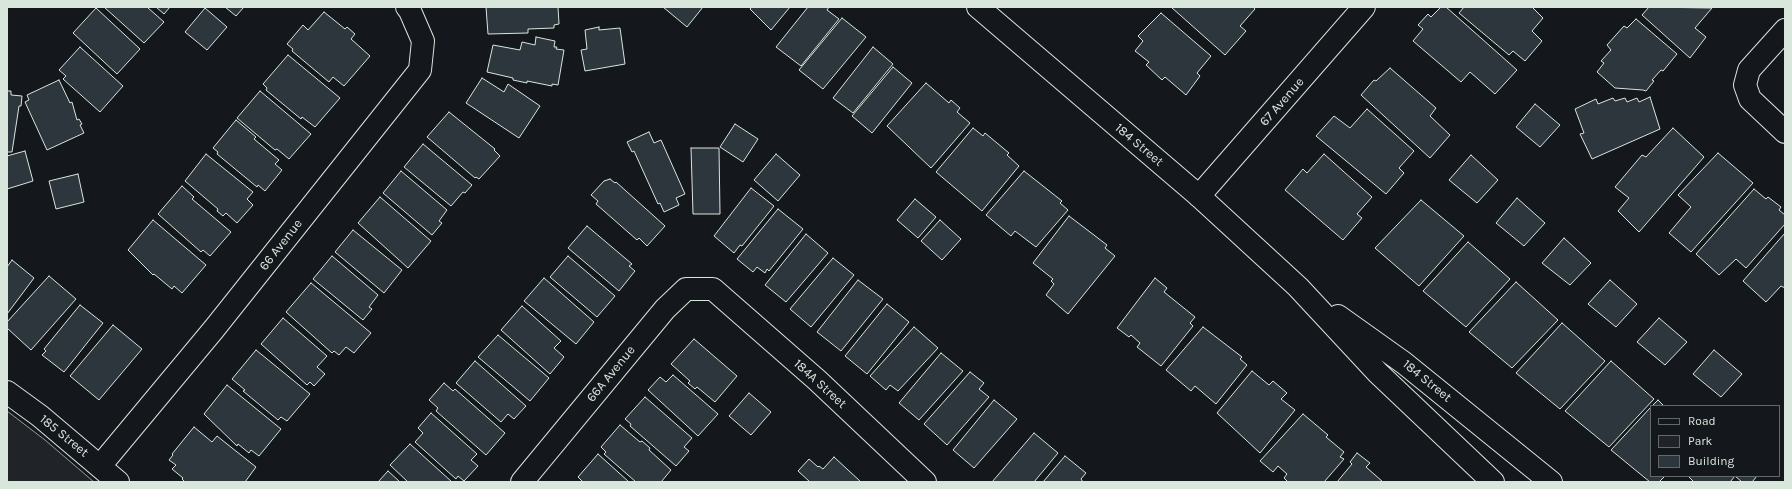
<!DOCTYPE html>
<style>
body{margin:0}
#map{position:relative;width:1792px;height:489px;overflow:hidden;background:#14181c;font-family:Karla,sans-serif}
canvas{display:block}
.frame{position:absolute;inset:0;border:8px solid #d8e6dc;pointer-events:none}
.legend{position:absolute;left:1650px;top:405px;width:130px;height:72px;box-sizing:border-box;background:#14181c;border:1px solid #626a69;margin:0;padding:5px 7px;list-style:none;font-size:12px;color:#d8e6dc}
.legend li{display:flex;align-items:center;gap:8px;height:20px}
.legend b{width:20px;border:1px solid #626a69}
</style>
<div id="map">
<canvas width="1792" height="489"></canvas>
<div class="frame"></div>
<ul class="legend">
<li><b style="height:5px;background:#14181c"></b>Road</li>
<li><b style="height:11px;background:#202428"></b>Park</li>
<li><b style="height:11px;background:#2c363c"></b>Building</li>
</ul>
</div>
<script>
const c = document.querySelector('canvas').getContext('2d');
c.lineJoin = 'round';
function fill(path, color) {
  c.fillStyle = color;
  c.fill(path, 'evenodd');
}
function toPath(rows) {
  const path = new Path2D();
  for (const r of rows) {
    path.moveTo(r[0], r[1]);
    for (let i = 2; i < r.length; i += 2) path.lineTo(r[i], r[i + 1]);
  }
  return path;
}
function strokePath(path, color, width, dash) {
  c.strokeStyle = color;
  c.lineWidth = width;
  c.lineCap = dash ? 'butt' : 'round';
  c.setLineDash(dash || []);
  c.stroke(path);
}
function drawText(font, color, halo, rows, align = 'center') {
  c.font = font + ' Karla,sans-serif';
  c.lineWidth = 3;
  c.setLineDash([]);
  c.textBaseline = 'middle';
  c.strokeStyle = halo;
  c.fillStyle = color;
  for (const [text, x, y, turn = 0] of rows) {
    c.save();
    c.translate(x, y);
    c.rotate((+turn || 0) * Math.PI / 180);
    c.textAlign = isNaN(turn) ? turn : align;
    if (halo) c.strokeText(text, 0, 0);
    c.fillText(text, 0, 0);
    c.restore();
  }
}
const green = toPath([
 [7,411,45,440,94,482,7,482,7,411]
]);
fill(green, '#202428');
strokePath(green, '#939e99', 1);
const building = toPath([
 [104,7,147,7,164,22,144,43,104,7],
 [156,7,170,7,164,14,156,7],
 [225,7,244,7,236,16,225,7],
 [486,7,558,7,559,24,554,25,554,28,528,29,528,33,488,34,486,7],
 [663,7,703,7,687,27,663,7],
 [752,7,790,7,771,30,750,9,752,7],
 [808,7,829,7,827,10,839,19,801,66,776,47,808,7],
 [1171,7,1253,7,1255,9,1240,26,1246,31,1225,55,1171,7],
 [1441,7,1446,7,1517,70,1495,94,1470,72,1461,82,1413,41,1423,29,1418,25,1428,14,1431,17,1441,7],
 [1464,7,1532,7,1543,18,1532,31,1542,41,1525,61,1513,51,1509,55,1459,13,1464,7],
 [1649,7,1712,8,1695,28,1706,37,1690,58,1642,15,1649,7],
 [96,8,140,49,117,74,73,33,96,8],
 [205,8,227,27,207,50,185,32,205,8],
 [324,12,345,29,347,27,355,34,351,39,370,56,344,86,333,77,329,82,292,51,293,49,287,44,303,25,308,30,324,12],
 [1161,13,1211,56,1197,73,1200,76,1186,95,1165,77,1162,80,1146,65,1149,62,1135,51,1143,41,1138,36,1161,13],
 [842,18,866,37,823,89,799,70,842,18],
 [1636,19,1677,54,1663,71,1661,70,1652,80,1654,81,1646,91,1643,90,1615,88,1597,72,1604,63,1601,61,1611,50,1607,45,1624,26,1627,28,1636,19],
 [599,27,599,30,620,28,625,64,585,71,581,50,587,49,585,30,599,27],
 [536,37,555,41,554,47,557,47,556,49,564,50,558,85,552,84,552,86,527,81,527,83,513,80,513,78,487,72,493,45,520,50,522,42,535,45,536,37],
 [80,47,123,86,100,112,63,79,66,76,59,70,80,47],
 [873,47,893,64,853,113,833,98,873,47],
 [288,55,340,98,315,127,302,117,301,119,266,90,267,88,263,84,288,55],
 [893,67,912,83,872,133,852,116,893,67],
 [1390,68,1436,108,1430,116,1450,135,1430,158,1361,95,1374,80,1376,81,1390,68],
 [482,78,504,92,508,84,540,106,519,138,466,103,482,78],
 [59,80,70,103,72,102,77,120,79,119,82,124,80,125,84,133,47,150,25,102,29,100,27,95,59,80],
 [926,83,949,103,951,100,960,108,957,112,970,123,931,168,887,126,926,83],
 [7,91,11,91,11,95,22,96,21,106,19,106,12,152,7,152,7,91],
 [260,91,311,134,289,159,277,149,275,150,237,118,260,91],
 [1650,97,1660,129,1592,159,1580,134,1584,133,1575,109,1596,99,1598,104,1613,98,1615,101,1625,98,1627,102,1637,98,1639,102,1650,97],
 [1535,104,1560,125,1540,147,1516,127,1535,104],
 [1367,109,1414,151,1399,168,1404,173,1386,194,1316,136,1334,116,1350,128,1367,109],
 [449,112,495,149,494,150,500,156,479,179,476,177,475,178,427,137,449,112],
 [236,120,256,137,254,139,279,160,275,164,282,170,265,191,258,185,257,187,217,154,218,152,213,148,236,120],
 [735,124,758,139,743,162,720,147,735,124],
 [973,128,983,136,985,133,1009,153,1007,155,1019,166,982,211,936,172,973,128],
 [1673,128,1704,157,1639,232,1618,211,1629,198,1615,187,1642,155,1646,157,1673,128],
 [649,132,654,143,661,140,685,194,676,198,679,205,664,212,660,203,658,204,634,151,632,152,627,142,649,132],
 [423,144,472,185,465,193,463,192,451,206,404,167,423,144],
 [691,148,719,148,720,214,693,214,691,148],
 [25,151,33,181,7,189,7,156,25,151],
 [1718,153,1753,183,1691,252,1669,233,1691,207,1678,195,1718,153],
 [206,154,253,192,247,199,253,205,237,223,226,213,223,216,217,211,218,209,185,181,206,154],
 [776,154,800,175,778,201,754,180,776,154],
 [1324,154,1372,197,1357,214,1362,218,1343,240,1285,190,1303,169,1307,173,1324,154],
 [1471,155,1498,180,1477,203,1449,180,1471,155],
 [401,171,447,210,439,221,442,223,432,235,383,193,401,171],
 [1024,171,1062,201,1060,203,1068,210,1036,247,1015,231,1011,236,986,215,1024,171],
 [78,174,84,202,56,209,49,181,78,174],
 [610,179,615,183,616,182,665,226,647,246,639,238,637,240,596,204,598,201,591,195,604,181,610,179],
 [182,186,194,197,192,199,231,232,210,256,203,250,201,252,158,214,182,186],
 [751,188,774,206,742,246,740,245,734,253,714,236,751,188],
 [1754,189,1766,199,1768,197,1781,207,1779,210,1785,215,1785,224,1746,268,1736,259,1719,275,1696,254,1754,189],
 [380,197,431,241,408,268,358,223,380,197],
 [1517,198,1545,223,1524,246,1496,223,1517,198],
 [915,199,936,217,918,238,897,220,915,199],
 [1421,200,1464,236,1419,286,1375,248,1421,200],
 [778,209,803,229,769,271,767,269,765,273,757,267,753,272,737,259,778,209],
 [1069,216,1107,245,1105,248,1115,256,1068,314,1046,295,1054,284,1051,281,1053,279,1033,263,1069,216],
 [153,220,206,265,182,293,174,286,172,289,154,274,153,275,128,250,153,220],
 [940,220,961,239,942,260,921,241,940,220],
 [587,226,632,264,629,266,635,271,619,291,568,248,587,226],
 [353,230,402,270,384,293,335,252,353,230],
 [1785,233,1785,288,1781,286,1766,302,1743,281,1785,233],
 [806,234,828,253,786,302,765,285,806,234],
 [1564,238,1591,263,1570,285,1542,263,1564,238],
 [1468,242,1510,279,1466,327,1423,291,1468,242],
 [332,256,378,295,369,307,372,309,363,320,313,279,332,256],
 [568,256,615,296,597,317,550,277,568,256],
 [833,258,854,275,811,327,790,309,833,258],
 [12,260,34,278,7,314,7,267,12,260],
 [49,276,76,299,31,350,7,328,7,322,49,276],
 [544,278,594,322,576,344,524,301,544,278],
 [1155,278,1167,288,1164,292,1195,317,1190,323,1193,326,1161,366,1137,347,1140,343,1131,335,1129,337,1117,328,1155,278],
 [858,280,883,299,841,351,817,332,858,280],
 [1610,280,1637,304,1616,327,1588,304,1610,280],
 [1516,282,1558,320,1512,368,1469,332,1516,282],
 [311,283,371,333,354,353,346,347,339,355,334,351,332,353,286,312,311,283],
 [887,304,909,322,867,374,845,356,887,304],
 [80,305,103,323,64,372,42,355,46,351,44,349,80,305],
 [522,306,561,341,554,348,564,357,550,374,501,330,522,306],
 [283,318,327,356,317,367,325,374,314,386,310,382,307,385,261,344,283,318],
 [1659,318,1687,342,1665,365,1637,342,1659,318],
 [1562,323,1605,361,1560,409,1516,373,1562,323],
 [113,325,142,349,99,400,70,376,113,325],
 [914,327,938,348,898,391,890,385,886,390,870,376,914,327],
 [1203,327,1242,357,1240,359,1247,365,1216,404,1195,386,1191,391,1166,370,1203,327],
 [498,335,549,378,530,401,478,357,498,335],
 [694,339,737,376,715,402,697,387,695,389,688,383,690,381,671,364,694,339],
 [256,350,310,394,287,421,281,417,278,420,243,391,245,390,232,379,256,350],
 [1714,350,1742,374,1721,397,1693,374,1714,350],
 [941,353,963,371,919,420,899,403,941,353],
 [475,361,526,406,514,419,508,414,501,422,456,383,475,361],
 [1611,361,1654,399,1609,447,1565,411,1611,361],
 [1252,371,1269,385,1273,381,1287,393,1281,399,1295,410,1260,453,1217,413,1252,371],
 [970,372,984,383,979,389,989,397,947,445,924,424,970,372],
 [673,375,718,414,698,436,648,390,660,377,666,382,673,375],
 [444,383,453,391,455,389,505,433,486,455,436,411,438,408,429,400,444,383],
 [227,385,281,429,259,456,251,450,249,453,238,444,237,446,204,414,227,385],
 [749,393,771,412,751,435,729,416,749,393],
 [645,397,692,438,684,447,689,451,676,466,630,426,631,424,625,419,645,397],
 [994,400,1017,419,974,468,953,450,994,400],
 [1658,400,1664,406,1652,406,1658,400],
 [1651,407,1651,476,1665,476,1659,482,1650,482,1611,450,1651,407],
 [431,413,477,454,471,460,478,466,464,481,458,476,456,479,415,442,423,433,418,428,431,413],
 [1303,414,1328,435,1326,437,1344,452,1340,457,1344,459,1324,482,1288,482,1284,478,1287,474,1278,466,1273,472,1260,461,1303,414],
 [620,425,640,442,642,441,650,448,649,450,671,470,661,482,636,482,604,454,606,452,601,447,620,425],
 [194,427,212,442,217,436,256,467,245,482,185,482,182,479,183,478,172,469,176,465,169,460,173,455,172,454,194,427],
 [1034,433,1058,453,1034,482,992,482,1034,433],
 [410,444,452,482,408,482,390,465,410,444],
 [1357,453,1370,463,1366,467,1383,482,1337,482,1352,464,1350,462,1357,453],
 [598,454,629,482,583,482,578,477,598,454],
 [1065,456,1086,473,1081,479,1083,482,1043,482,1065,456],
 [834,457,861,482,810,482,798,471,809,459,818,467,819,466,823,469,834,457],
 [388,471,400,482,378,482,388,471],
 [1688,476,1757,476,1752,482,1742,482,1735,476,1730,482,1694,482,1688,476]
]);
fill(building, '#2c363c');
strokePath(building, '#d8e6dc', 1);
const minor = toPath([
 [1785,30,1749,70,1745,85,1750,99,1785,132],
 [1199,196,1364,7],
 [7,392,40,416,118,482],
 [100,466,214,329,420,70,423,41,410,11,407,7],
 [522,482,665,309,686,289,713,289,817,380,925,482]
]);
const major = toPath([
 [978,7,1199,196,1298,287,1378,373,1493,482],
 [1338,316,1404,363,1551,482]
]);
strokePath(minor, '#d8e6dc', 24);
strokePath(major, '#d8e6dc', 24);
strokePath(minor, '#14181c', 22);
strokePath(major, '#14181c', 22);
drawText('13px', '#d8e6dc', '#14181c', [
 ["67 Avenue",1282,102,-49],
 ["184 Street",1139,145,40],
 ["66 Avenue",281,245,-52],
 ["66A Avenue",611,374,-51],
 ["184 Street",1427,381,39],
 ["184A Street",820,384,42],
 ["185 Street",64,436,39]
]);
</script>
